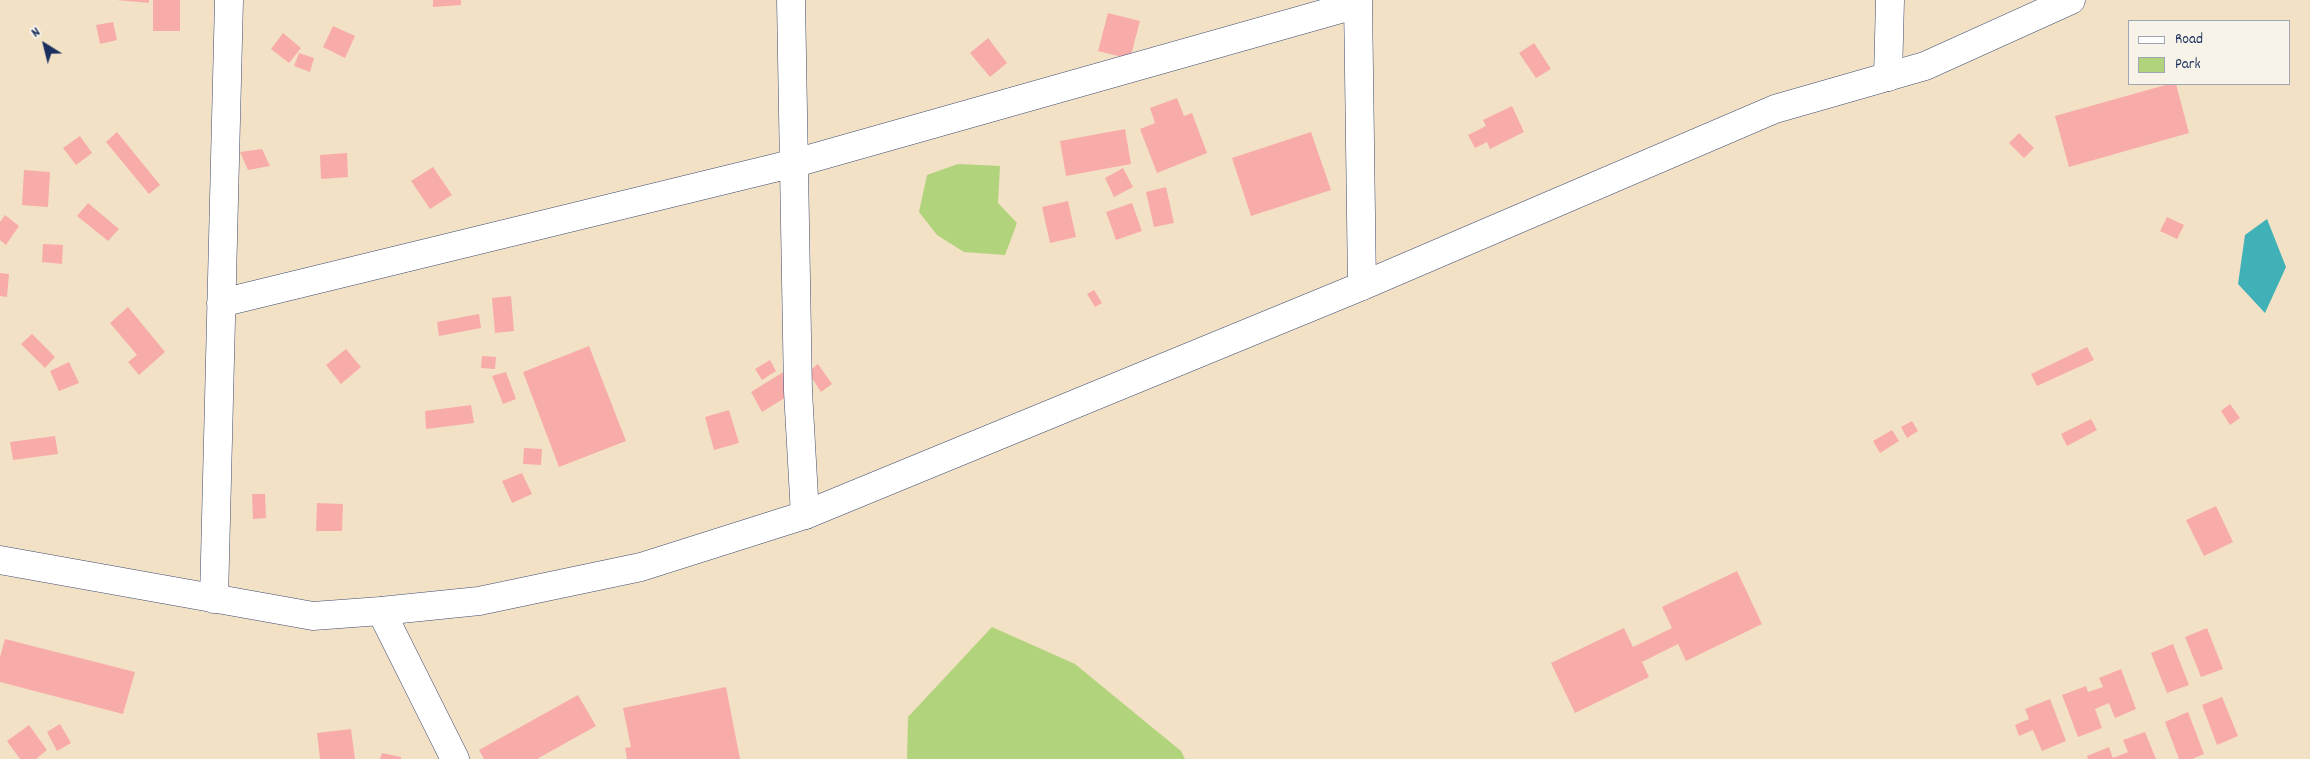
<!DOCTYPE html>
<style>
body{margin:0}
#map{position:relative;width:2310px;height:759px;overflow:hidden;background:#f3e1c6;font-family:Dekko,sans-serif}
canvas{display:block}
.legend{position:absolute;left:2128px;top:20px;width:162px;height:65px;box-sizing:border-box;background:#f7f3e8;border:1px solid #9fa5b1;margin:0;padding:6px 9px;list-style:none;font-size:15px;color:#1b2f5e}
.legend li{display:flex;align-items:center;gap:10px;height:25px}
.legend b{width:25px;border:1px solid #9fa5b1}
.north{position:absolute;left:20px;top:20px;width:50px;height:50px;-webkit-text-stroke:4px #f7f3e8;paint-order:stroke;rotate:324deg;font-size:14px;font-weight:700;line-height:20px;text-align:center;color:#1b2f5e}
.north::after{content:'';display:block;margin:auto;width:18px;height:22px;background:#1b2f5e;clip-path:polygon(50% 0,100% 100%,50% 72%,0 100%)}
</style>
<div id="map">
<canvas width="2310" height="759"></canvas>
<ul class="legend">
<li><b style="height:6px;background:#fff"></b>Road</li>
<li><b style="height:14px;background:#b1d37b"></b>Park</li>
</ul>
<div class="north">N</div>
</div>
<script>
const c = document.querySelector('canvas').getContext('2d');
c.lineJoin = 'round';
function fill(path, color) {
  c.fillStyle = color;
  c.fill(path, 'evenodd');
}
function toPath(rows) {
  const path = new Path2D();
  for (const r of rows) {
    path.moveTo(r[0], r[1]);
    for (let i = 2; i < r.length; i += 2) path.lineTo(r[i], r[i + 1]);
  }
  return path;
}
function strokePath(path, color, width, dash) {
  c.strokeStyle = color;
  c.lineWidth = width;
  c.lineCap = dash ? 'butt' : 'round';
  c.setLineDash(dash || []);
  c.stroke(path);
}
fill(toPath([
 [958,164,1000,166,998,203,1017,223,1005,255,964,252,937,235,919,212,927,175],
 [992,627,1075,664,1181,751,1185,759,907,759,908,717]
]), '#b1d37b');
fill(toPath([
 [2267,219,2286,267,2265,313,2238,284,2245,235]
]), '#40b1b7');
fill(toPath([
 [116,0,149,0,149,3],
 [153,0,180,0,180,31,153,31],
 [433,0,461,0,461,5,433,7],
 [1108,13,1140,21,1130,59,1098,51],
 [113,22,117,40,100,44,96,25],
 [333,26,355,36,345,58,323,47],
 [283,33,301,48,289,63,271,49],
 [988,38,1007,63,990,77,970,53],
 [1534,43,1551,69,1536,78,1519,53],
 [299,53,314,58,310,72,294,66],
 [2169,84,2176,84,2189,133,2069,167,2055,116],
 [1177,98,1184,116,1192,113,1207,153,1157,173,1140,129,1155,123,1150,108],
 [1512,106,1524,132,1490,149,1487,142,1475,148,1468,135,1486,126,1483,120],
 [1125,129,1131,164,1066,176,1060,141],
 [117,132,160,185,149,194,106,142],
 [1311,132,1331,190,1251,216,1232,158],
 [2019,133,2034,148,2024,158,2009,143],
 [80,136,92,153,76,165,63,148],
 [262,149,270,166,248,170,240,152],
 [347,153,348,177,321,179,320,155],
 [433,167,452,195,430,209,411,181],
 [1123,168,1133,187,1114,197,1105,178],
 [24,170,50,172,48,207,22,205],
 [1166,187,1174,223,1154,227,1146,192],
 [1068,201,1076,237,1050,243,1042,207],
 [88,203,119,229,108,241,77,216],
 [1132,203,1142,231,1116,240,1106,212],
 [5,215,19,226,6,245,0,240,0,222],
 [2167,217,2184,225,2177,239,2160,231],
 [43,244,63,245,62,264,42,262],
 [0,273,9,274,7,297,0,296],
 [1094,290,1102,303,1095,307,1087,294],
 [511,296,514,331,495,333,492,298],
 [128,307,165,352,139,375,128,362,137,355,110,323],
 [479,314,481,328,439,336,437,322],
 [32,334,55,357,45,368,21,344],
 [589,346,626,441,559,467,523,372],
 [2087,347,2094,360,2037,386,2031,374],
 [346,349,361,367,341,384,326,365],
 [482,356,496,357,495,369,481,368],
 [770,360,776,371,762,380,755,369],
 [69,362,79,383,59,391,50,371],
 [818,364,832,384,821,392,808,372],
 [785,371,796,391,762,412,751,392],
 [506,372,516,399,503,404,492,376],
 [2230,404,2240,418,2230,425,2221,411],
 [471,405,474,423,426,429,425,411],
 [729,410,739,443,714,450,705,417],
 [2091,419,2097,430,2067,446,2061,434],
 [1912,421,1918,431,1907,438,1901,427],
 [1892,430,1899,441,1880,453,1873,441],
 [55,436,58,454,13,460,10,442],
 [524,448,542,449,541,465,523,464],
 [522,473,532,494,512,503,502,481],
 [252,494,265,494,266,518,253,519],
 [317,503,343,504,342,531,316,531],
 [2216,506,2233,542,2204,556,2186,520],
 [1737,571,1762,624,1686,661,1678,644,1642,662,1649,677,1575,713,1551,663,1624,628,1633,647,1672,628,1662,607],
 [2207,628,2223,669,2201,677,2185,637],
 [5,639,135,672,123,714,0,682,0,657],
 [2173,644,2189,685,2167,693,2151,653],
 [2121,669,2136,709,2115,718,2109,703,2095,709,2102,728,2078,737,2062,695,2086,686,2088,692,2103,687,2099,678],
 [726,687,740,759,627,759,625,748,631,747,623,708],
 [578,695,596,726,537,759,484,759,479,750],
 [2222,697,2238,736,2217,745,2202,705],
 [2050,699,2066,741,2042,751,2033,730,2019,736,2015,725,2029,719,2025,709],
 [2188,712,2204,754,2192,759,2179,759,2165,722],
 [60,724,71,743,57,751,47,732],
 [29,725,47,750,36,759,20,759,7,741],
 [351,729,355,759,320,759,317,733],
 [2145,732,2156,759,2088,759,2087,756,2109,747,2113,758,2128,752,2123,740],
 [382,753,401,757,401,759,380,759]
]), '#f8aca9');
const minor = toPath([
 [791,0,798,391,805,515],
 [1358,0,1362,286],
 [1888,77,1890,0],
 [221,303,795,163,1358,4],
 [214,599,229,0],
 [381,611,455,759]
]);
const tertiary = toPath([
 [0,560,313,616,381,611,479,601,641,567,805,515,1362,286,1775,109,1925,66,2071,0]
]);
strokePath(minor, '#3b4a6e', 29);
strokePath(tertiary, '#3b4a6e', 29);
strokePath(minor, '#fff', 28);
strokePath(tertiary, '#fff', 28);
</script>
